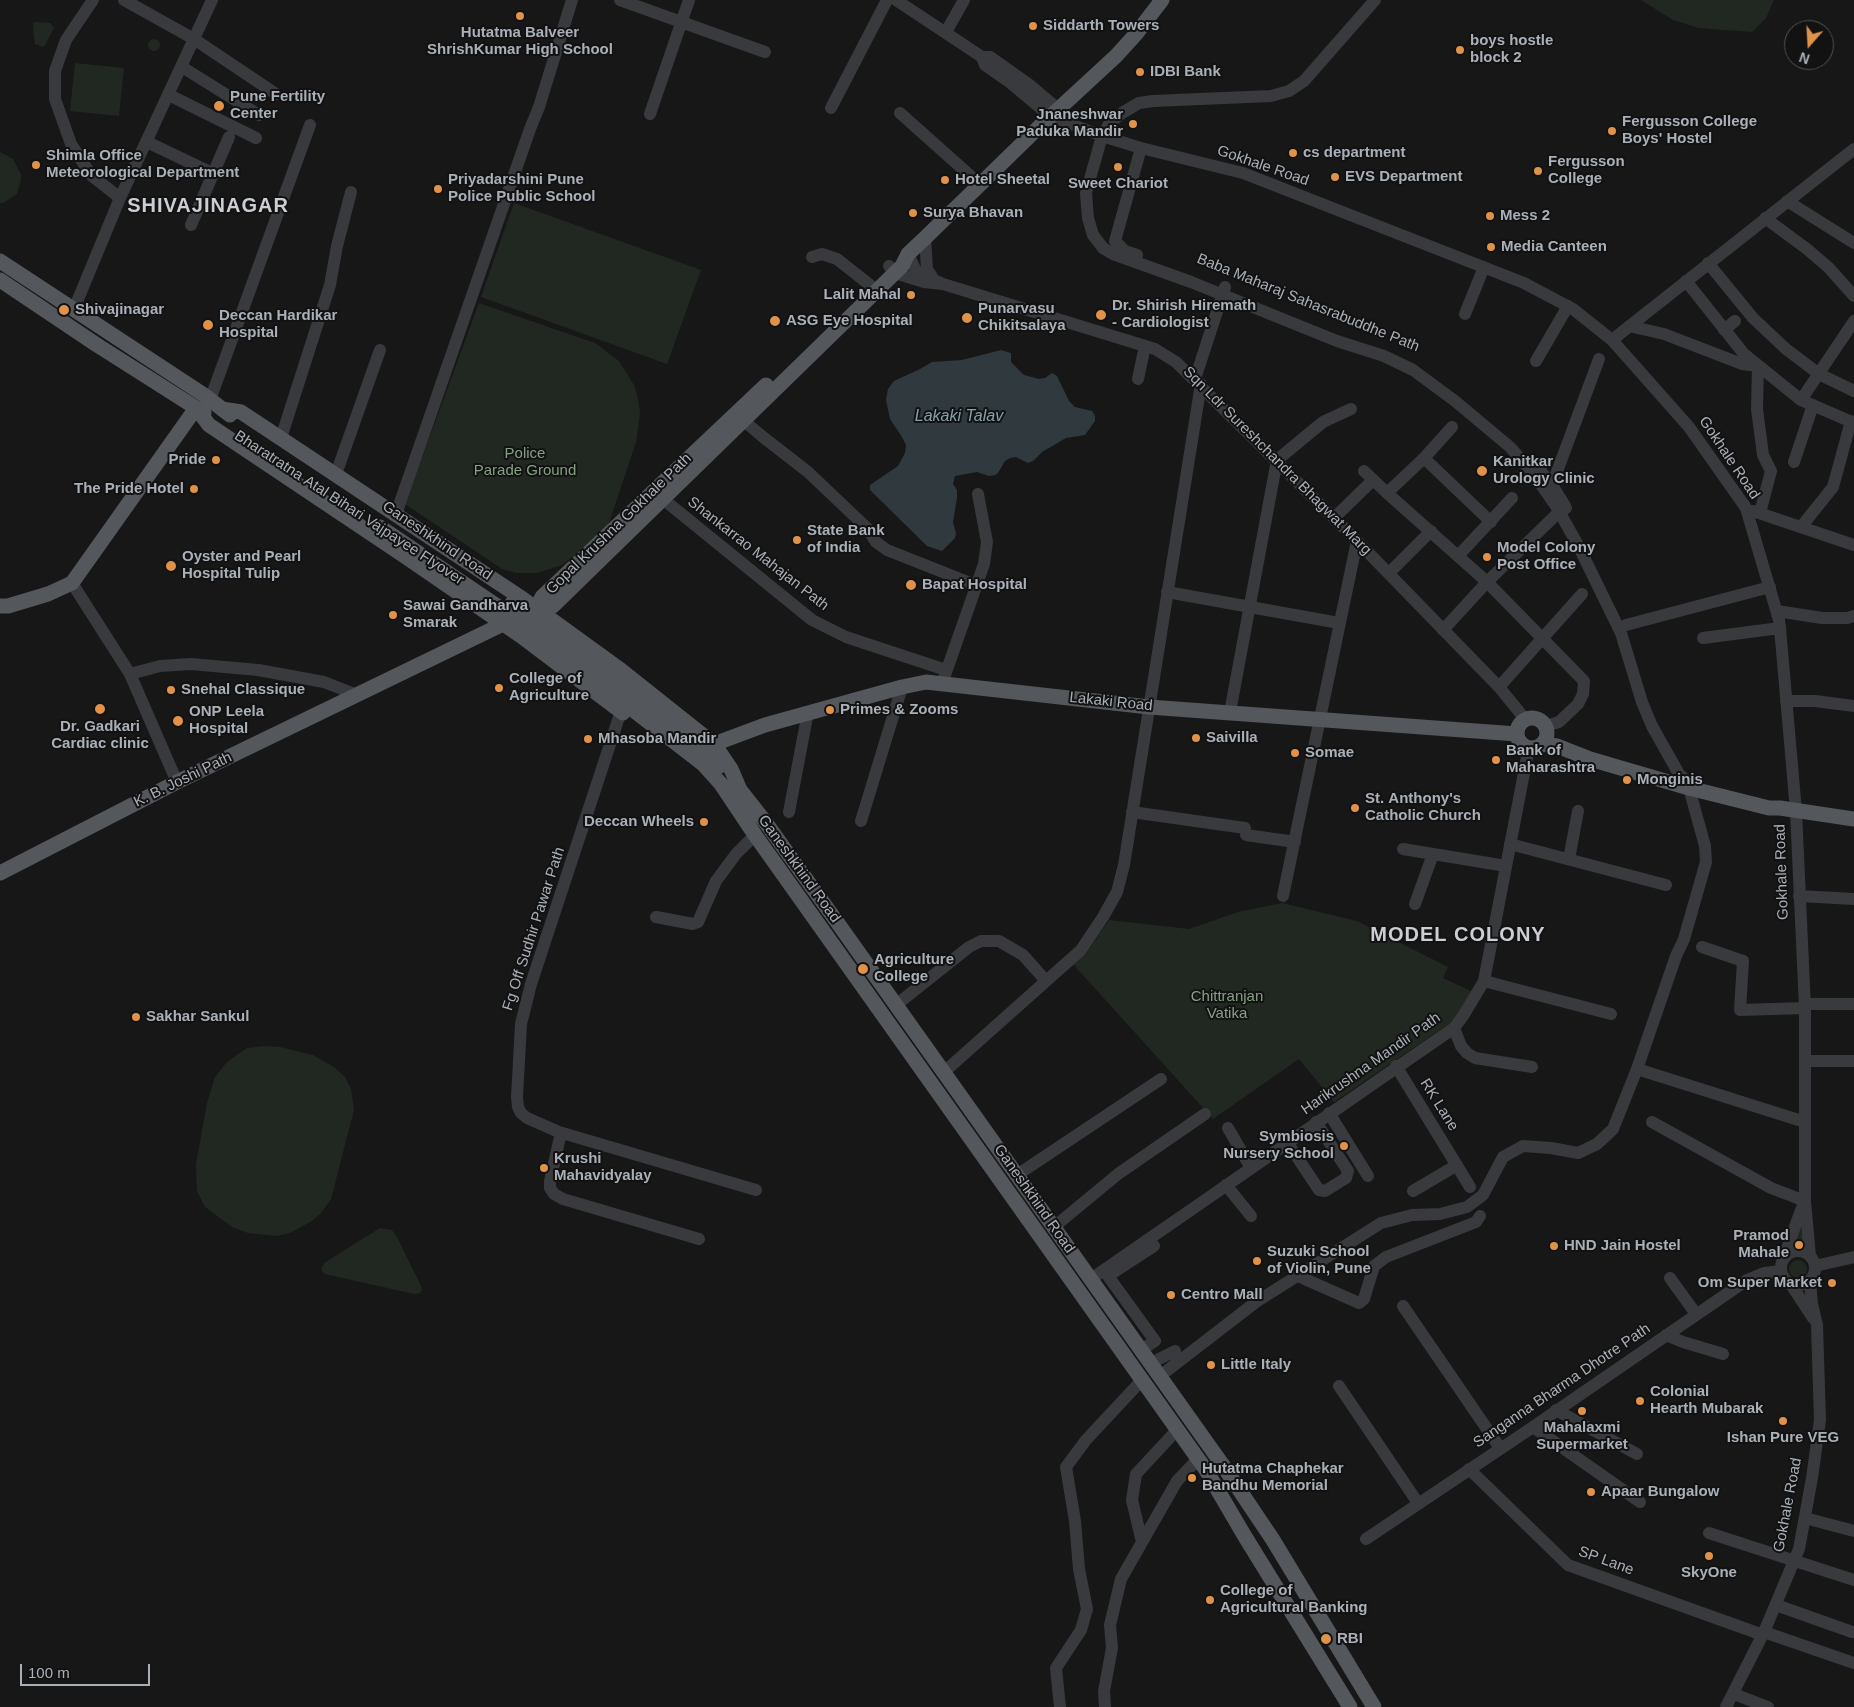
<!DOCTYPE html>
<style>
body{margin:0}
#map{position:relative;width:1854px;height:1707px;overflow:hidden;background:#171718;font-family:Helvetica,sans-serif}
canvas{display:block}
.north{position:absolute;left:1784px;top:20px;width:50px;height:50px;box-sizing:border-box;background:#121213;border:1px solid #4f5155;border-radius:50%;rotate:199deg;font-size:14px;font-weight:700;line-height:20px;text-align:center;color:#aab0b7}
.north::after{content:'';display:block;margin:auto;width:18px;height:22px;background:#df9248;clip-path:polygon(50% 0,100% 100%,50% 72%,0 100%)}
.scale{position:absolute;left:20px;top:1664px;width:130px;height:22px;box-sizing:border-box;border:2px solid #aab0b7;border-top:0;padding-left:6px;font-size:15px;line-height:18px;white-space:nowrap;color:#aab0b7;-webkit-text-stroke:4px #121213;paint-order:stroke}
</style>
<div id="map">
<canvas width="1854" height="1707"></canvas>
<div class="north">N</div>
<div class="scale">100 m</div>
</div>
<script>
const c = document.querySelector('canvas').getContext('2d');
c.lineJoin = 'round';
function fill(path, color) {
  c.fillStyle = color;
  c.fill(path, 'evenodd');
}
function toPath(rows) {
  const path = new Path2D();
  for (const r of rows) {
    if (r.length === 3) {
      path.moveTo(r[0] + r[2], r[1]);
      path.arc(r[0], r[1], r[2], 0, 2 * Math.PI);
      continue;
    }
    path.moveTo(r[0], r[1]);
    for (let i = 2; i < r.length; i += 2) path.lineTo(r[i], r[i + 1]);
  }
  return path;
}
function strokePath(path, color, width, dash) {
  c.strokeStyle = color;
  c.lineWidth = width;
  c.lineCap = dash ? 'butt' : 'round';
  c.setLineDash(dash || []);
  c.stroke(path);
}
function drawText(font, color, halo, rows, align = 'center') {
  c.font = font + ' Helvetica,sans-serif';
  c.lineWidth = 4;
  c.setLineDash([]);
  c.textBaseline = 'middle';
  c.strokeStyle = halo;
  c.fillStyle = color;
  for (const [text, x, y, turn = 0] of rows) {
    c.save();
    c.translate(x, y);
    c.rotate((+turn || 0) * Math.PI / 180);
    c.textAlign = isNaN(turn) ? turn : align;
    if (halo) c.strokeText(text, 0, 0);
    c.fillText(text, 0, 0);
    c.restore();
  }
}
fill(toPath([
 [1641,0,1774,0,1766,18,1752,32,1699,28,1673,20],
 [34,22,50,23,52,25,54,28,44,47,35,44,33,27],
 [154,45,6],
 [75,63,124,68,119,116,70,111],
 [0,152,13,159,21,175,21,180,17,194,3,203,0,203],
 [514,203,701,270,667,364,481,297],
 [479,303,595,343,619,361,634,385,638,399,640,413,636,442,607,529,562,565,537,573,516,573,502,569,405,504],
 [1282,903,1357,921,1448,967,1443,978,1471,991,1460,1012,1450,1023,1334,1102,1299,1059,1213,1119,1073,964,1086,954,1109,920,1189,929,1238,912],
 [266,1046,280,1047,313,1055,334,1067,345,1077,351,1089,354,1110,331,1199,321,1213,312,1221,290,1233,277,1236,248,1233,232,1227,205,1207,197,1191,196,1164,207,1103,215,1077,227,1062,247,1048],
 [1800,1224,1806,1250,1792,1249],
 [380,1228,392,1230,397,1237,421,1286,422,1290,420,1293,414,1294,325,1274,322,1271,322,1268,324,1263],
 [1798,1269,9]
]), '#212821');
fill(toPath([
 [1001,350,1011,353,1011,362,1024,375,1039,379,1045,378,1052,373,1057,376,1069,401,1075,407,1092,411,1095,416,1095,421,1085,435,1066,438,1042,452,1033,461,1028,463,1016,457,1010,458,1005,461,998,473,995,475,989,476,977,472,955,476,953,484,957,490,957,498,953,522,956,533,955,538,942,551,927,546,870,490,870,485,898,466,905,453,906,445,902,437,890,419,886,400,888,389,894,381,920,369,932,362,962,360]
]), '#30393d');
strokePath(toPath([
 [93,0,66,40,55,71,55,99,71,144,91,175,120,198],
 [124,0,194,39,276,94],
 [620,0,765,52],
 [896,0,982,57,990,57,1031,86,1064,114],
 [1375,0,1304,81,1289,91,1271,96,1153,101,1139,103,1122,113,1109,124,1102,136,1086,193,1088,218,1093,235,1103,248,1113,254,1191,282,1337,341,1384,356,1413,370,1455,401,1510,447,1533,473,1556,506,1579,547,1621,633,1642,702,1652,726,1679,774,1687,781],
 [946,32,964,0],
 [982,57,985,65,1008,81,1050,116,1102,136,1141,148,1243,173,1524,283,1573,309,1612,340,1689,427,1746,508,1779,620,1780,628,1796,811,1805,1008,1805,1201,1810,1256],
 [182,67,259,115],
 [169,95,256,138],
 [831,108,887,0],
 [900,113,974,179],
 [650,114,689,0],
 [147,142,214,174],
 [1787,201,1854,243],
 [1765,218,1807,249,1829,268,1854,296],
 [191,225,229,137],
 [925,238,927,269,934,280,943,284],
 [908,254,916,271,924,282,943,284,1155,349,1176,362,1357,541,1499,687,1525,719],
 [1137,255,1125,251,1115,241,1141,148],
 [812,257,822,254,837,259,870,285],
 [1708,263,1753,318,1786,349,1819,374,1854,391],
 [889,266,895,273,924,282],
 [1686,281,1744,354,1801,400,1854,423],
 [74,309,120,198,212,0],
 [1465,314,1484,267],
 [1629,326,1664,334,1742,364,1758,366,1757,409,1763,455,1771,471,1760,513],
 [1724,330,1735,321],
 [1612,340,1854,149],
 [1536,361,1568,306],
 [1138,379,1145,346],
 [1195,379,1225,287],
 [210,400,310,125],
 [1801,400,1854,321],
 [744,421,763,437,808,472,868,529,876,542,887,550,978,586],
 [281,438,330,285,337,246,351,192],
 [1424,458,1491,522],
 [1794,462,1813,405],
 [1536,465,1552,485,1565,506],
 [1364,471,1387,493,1487,582,1584,681,1583,694,1578,704,1559,722,1546,726],
 [336,474,380,350],
 [1552,485,1599,359],
 [1387,493,1424,458,1452,427],
 [663,499,812,620,846,637,946,670],
 [1753,511,1854,545],
 [396,514,530,129,539,107,572,0],
 [1334,518,1373,480],
 [1801,527,1833,487,1851,421],
 [1458,556,1512,498],
 [1389,573,1431,531],
 [72,583,130,674,177,782],
 [1167,592,1339,623],
 [1777,611,1822,618,1847,618,1854,616],
 [1626,625,1770,587],
 [1443,630,1487,582,1559,512,1566,508],
 [1703,638,1780,628],
 [130,674,160,666,191,664,258,670,324,682,357,695],
 [944,678,984,564,987,542,978,494],
 [1499,687,1582,594],
 [1786,701,1815,701,1854,706],
 [621,711,531,984,521,1024,517,1097,518,1107,521,1113,527,1118,559,1132,560,1137,550,1181,550,1188,554,1194,563,1199,699,1239],
 [1230,712,1277,460,1323,422,1351,409],
 [1689,788,1705,846,1706,862,1684,939,1676,956,1637,1069,1805,1122],
 [789,812,808,712],
 [1132,812,1245,828],
 [861,821,902,687],
 [1246,835,1295,842],
 [1510,844,1666,885],
 [1403,849,1506,866],
 [1569,859,1578,811],
 [1283,896,1357,541],
 [1799,896,1854,899],
 [1415,904,1433,854],
 [656,917,693,924,698,922,716,881,736,854,755,835],
 [1702,947,1743,961,1740,1010,1805,1008],
 [1484,981,1611,1014],
 [1804,1004,1854,1004],
 [896,1005,969,947,981,941,999,941,1023,955,1046,981],
 [1454,1028,1461,1046,1467,1053,1475,1058,1532,1067],
 [1805,1061,1854,1061],
 [1396,1066,1470,1187],
 [944,1072,1081,950,1103,917,1117,892,1124,865,1201,384],
 [1329,1113,1368,1176],
 [1652,1122,1771,1188,1805,1201],
 [1228,1128,1251,1168],
 [559,1132,756,1190],
 [1287,1142,1319,1190,1325,1191,1346,1178,1348,1171,1316,1122],
 [1017,1175,1161,1079],
 [1226,1185,1251,1216],
 [1413,1191,1457,1165],
 [1054,1227,1118,1174,1205,1114],
 [1798,1268,17],
 [1783,1259,1803,1205],
 [1815,1266,1854,1257],
 [1298,1276,1359,1303,1364,1299,1374,1266,1386,1257,1476,1222,1480,1216],
 [1670,1278,1696,1314],
 [1091,1279,1454,1028,1463,1016,1484,981,1529,747],
 [1790,1283,1813,1318],
 [1403,1306,1500,1448],
 [1666,1335,1683,1342,1723,1354],
 [1141,1350,1155,1341,1108,1276,1154,1246,1147,1240],
 [1151,1363,1175,1351],
 [1160,1376,1256,1302,1381,1223,1412,1215,1440,1214,1467,1207,1483,1195,1503,1157,1512,1152,1523,1146,1551,1148,1578,1153,1597,1144,1613,1129,1637,1069],
 [1339,1386,1418,1503],
 [1556,1410,1637,1454],
 [1533,1427,1640,1502],
 [1469,1469,1568,1565,1763,1635],
 [1805,1518,1854,1531],
 [1709,1533,1854,1580],
 [1366,1539,1533,1427,1747,1280,1764,1273,1781,1271],
 [1142,1542,1132,1500,1136,1474,1177,1430],
 [1776,1605,1852,1632],
 [1764,1632,1854,1663],
 [1734,1694,1768,1707],
 [1060,1707,1056,1668,1081,1630,1087,1609,1079,1569,1075,1521,1066,1467,1086,1440,1142,1380],
 [1105,1707,1104,1691,1112,1648,1110,1625,1121,1579,1177,1481,1198,1459],
 [1726,1707,1764,1632,1799,1549,1812,1478,1820,1420,1817,1325,1812,1304,1810,1281]
]), '#383a3d', 12);
strokePath(toPath([
 [0,261,204,395,230,415],
 [0,280,97,345,204,413],
 [196,408,209,425,406,557,521,636,623,713],
 [222,409,241,412,523,599,621,670,714,744,731,769,740,790,766,823,837,922,1222,1464,1273,1540,1374,1707],
 [380,527,503,610],
 [0,606,8,606,48,594,72,583,196,408],
 [536,608,542,597,766,385],
 [573,649,712,756,720,766],
 [566,658,703,764,721,784,755,835,1206,1470,1244,1535,1350,1707],
 [1532,733,15],
 [714,744,765,725,902,687,926,682,1149,707,1517,734],
 [1543,744,1557,746,1590,759,1689,788,1769,808,1780,808,1854,819],
 [0,873,177,782,536,608,553,606,902,266,908,254,925,238,1038,128,1116,56,1136,34,1162,0]
]), '#54575c', 15);
strokePath(toPath([
 [512,603,573,649],
 [503,610,566,658]
]), '#54575c', 15);
for (const [x, y, r, color] of [
 [520,16,5,"#df9248"],
 [1033,26,5,"#df9248"],
 [1460,50,5,"#df9248"],
 [1140,72,5,"#df9248"],
 [219,106,6,"#df9248"],
 [1133,124,5,"#df9248"],
 [1612,131,5,"#df9248"],
 [1293,153,5,"#df9248"],
 [36,165,5,"#df9248"],
 [1118,167,5,"#df9248"],
 [1538,171,5,"#df9248"],
 [1335,177,5,"#df9248"],
 [945,180,5,"#df9248"],
 [438,189,5,"#df9248"],
 [913,213,5,"#df9248"],
 [1490,216,5,"#df9248"],
 [1491,247,5,"#df9248"],
 [911,295,5,"#df9248"],
 [64,310,6,"#df9248"],
 [1101,315,6,"#df9248"],
 [967,318,6,"#df9248"],
 [775,321,6,"#df9248"],
 [208,325,6,"#df9248"],
 [216,460,5,"#df9248"],
 [1482,471,6,"#df9248"],
 [194,489,5,"#df9248"],
 [797,540,5,"#df9248"],
 [1487,557,5,"#df9248"],
 [171,566,6,"#df9248"],
 [911,585,6,"#df9248"],
 [393,615,5,"#df9248"],
 [499,688,5,"#df9248"],
 [171,690,5,"#df9248"],
 [100,709,6,"#df9248"],
 [830,710,5,"#df9248"],
 [178,721,6,"#df9248"],
 [1196,738,5,"#df9248"],
 [588,739,5,"#df9248"],
 [1295,753,5,"#df9248"],
 [1496,760,5,"#df9248"],
 [1627,780,5,"#df9248"],
 [1355,808,5,"#df9248"],
 [704,822,5,"#df9248"],
 [863,969,6,"#df9248"],
 [136,1017,5,"#df9248"],
 [1344,1146,5,"#df9248"],
 [544,1168,5,"#df9248"],
 [1799,1245,5,"#df9248"],
 [1554,1246,5,"#df9248"],
 [1257,1261,5,"#df9248"],
 [1832,1283,5,"#df9248"],
 [1171,1295,5,"#df9248"],
 [1211,1365,5,"#df9248"],
 [1640,1401,5,"#df9248"],
 [1582,1411,5,"#df9248"],
 [1783,1421,5,"#df9248"],
 [1192,1478,5,"#df9248"],
 [1591,1492,5,"#df9248"],
 [1709,1556,5,"#df9248"],
 [1210,1600,5,"#df9248"],
 [1326,1639,6,"#df9248"]
]) {
  const dot = new Path2D();
  dot.arc(x, y, r, 0, 2 * Math.PI);
  c.fillStyle = color;
  c.fill(dot);
  strokePath(dot, '#121213', 2);
}
drawText('bold 15px', '#aab0b7', '#121213', [
 ["Siddarth Towers",1043,26],
 ["Hutatma Balveer",520,33,"center"],
 ["ShrishKumar High School",520,50,"center"],
 ["boys hostle",1470,41],
 ["block 2",1470,58],
 ["IDBI Bank",1150,72],
 ["Pune Fertility",230,97],
 ["Center",230,114],
 ["Jnaneshwar",1123,115,"right"],
 ["Paduka Mandir",1123,132,"right"],
 ["Fergusson College",1622,122],
 ["Boys' Hostel",1622,139],
 ["cs department",1303,153],
 ["Shimla Office",46,156],
 ["Meteorological Department",46,173],
 ["Fergusson",1548,162],
 ["College",1548,179],
 ["EVS Department",1345,177],
 ["Priyadarshini Pune",448,180],
 ["Police Public School",448,197],
 ["Hotel Sheetal",955,180],
 ["Sweet Chariot",1118,184,"center"],
 ["Surya Bhavan",923,213],
 ["Mess 2",1500,216],
 ["Media Canteen",1501,247],
 ["Lalit Mahal",901,295,"right"],
 ["Dr. Shirish Hiremath",1112,306],
 ["- Cardiologist",1112,323],
 ["Punarvasu",978,309],
 ["Chikitsalaya",978,326],
 ["Shivajinagar",75,310],
 ["Deccan Hardikar",219,316],
 ["Hospital",219,333],
 ["ASG Eye Hospital",786,321],
 ["Pride",206,460,"right"],
 ["Kanitkar",1493,462],
 ["Urology Clinic",1493,479],
 ["The Pride Hotel",184,489,"right"],
 ["State Bank",807,531],
 ["of India",807,548],
 ["Model Colony",1497,548],
 ["Post Office",1497,565],
 ["Oyster and Pearl",182,557],
 ["Hospital Tulip",182,574],
 ["Bapat Hospital",922,585],
 ["Sawai Gandharva",403,606],
 ["Smarak",403,623],
 ["College of",509,679],
 ["Agriculture",509,696],
 ["Snehal Classique",181,690],
 ["Primes & Zooms",840,710],
 ["ONP Leela",189,712],
 ["Hospital",189,729],
 ["Dr. Gadkari",100,727,"center"],
 ["Cardiac clinic",100,744,"center"],
 ["Saivilla",1206,738],
 ["Mhasoba Mandir",598,739],
 ["Bank of",1506,751],
 ["Maharashtra",1506,768],
 ["Somae",1305,753],
 ["Monginis",1637,780],
 ["St. Anthony's",1365,799],
 ["Catholic Church",1365,816],
 ["Deccan Wheels",694,822,"right"],
 ["Agriculture",874,960],
 ["College",874,977],
 ["Sakhar Sankul",146,1017],
 ["Symbiosis",1334,1137,"right"],
 ["Nursery School",1334,1154,"right"],
 ["Krushi",554,1159],
 ["Mahavidyalay",554,1176],
 ["Pramod",1789,1236,"right"],
 ["Mahale",1789,1253,"right"],
 ["HND Jain Hostel",1564,1246],
 ["Suzuki School",1267,1252],
 ["of Violin, Pune",1267,1269],
 ["Om Super Market",1822,1283,"right"],
 ["Centro Mall",1181,1295],
 ["Little Italy",1221,1365],
 ["Colonial",1650,1392],
 ["Hearth Mubarak",1650,1409],
 ["Mahalaxmi",1582,1428,"center"],
 ["Supermarket",1582,1445,"center"],
 ["Ishan Pure VEG",1783,1438,"center"],
 ["Hutatma Chaphekar",1202,1469],
 ["Bandhu Memorial",1202,1486],
 ["Apaar Bungalow",1601,1492],
 ["SkyOne",1709,1573,"center"],
 ["College of",1220,1591],
 ["Agricultural Banking",1220,1608],
 ["RBI",1337,1639]
], 'left');
drawText('15px', '#aab0b7', '#121213', [
 ["Gokhale Road",1263,166,19],
 ["Baba Maharaj Sahasrabuddhe Path",1308,303,22],
 ["Gokhale Road",1729,458,56],
 ["Sqn Ldr Sureshchandra Bhagwat Marg",1277,461,45],
 ["Bharatratna Atal Bihari Vajpayee Flyover",349,508,33],
 ["Gopal Krushna Gokhale Path",619,524,-44],
 ["Ganeshkhind Road",437,541,34],
 ["Shankarrao Mahajan Path",758,554,38],
 ["Lakaki Road",1111,702,6],
 ["K. B. Joshi Path",183,780,-26],
 ["Ganeshkhind Road",799,869,54],
 ["Gokhale Road",1782,872,-92],
 ["Fg Off Sudhir Pawar Path",534,929,-72],
 ["Harikrushna Mandir Path",1371,1064,-35],
 ["RK Lane",1439,1105,58],
 ["Ganeshkhind Road",1034,1199,55],
 ["Sanganna Bharma Dhotre Path",1562,1386,-34],
 ["Gokhale Road",1788,1505,-79],
 ["SP Lane",1606,1561,20]
]);
drawText('15px', '#86a083', '#121213', [
 ["Police",525,454],
 ["Parade Ground",525,471],
 ["Chittranjan",1227,997],
 ["Vatika",1227,1014]
]);
drawText('italic 16px', '#85a2ae', '#121213', [
 ["Lakaki Talav",959,417]
]);
c.letterSpacing = '1px';
drawText('bold 20px', '#cbced3', '#121213', [
 ["SHIVAJINAGAR",208,206],
 ["MODEL COLONY",1458,935]
]);
c.letterSpacing = '0px';
</script>
